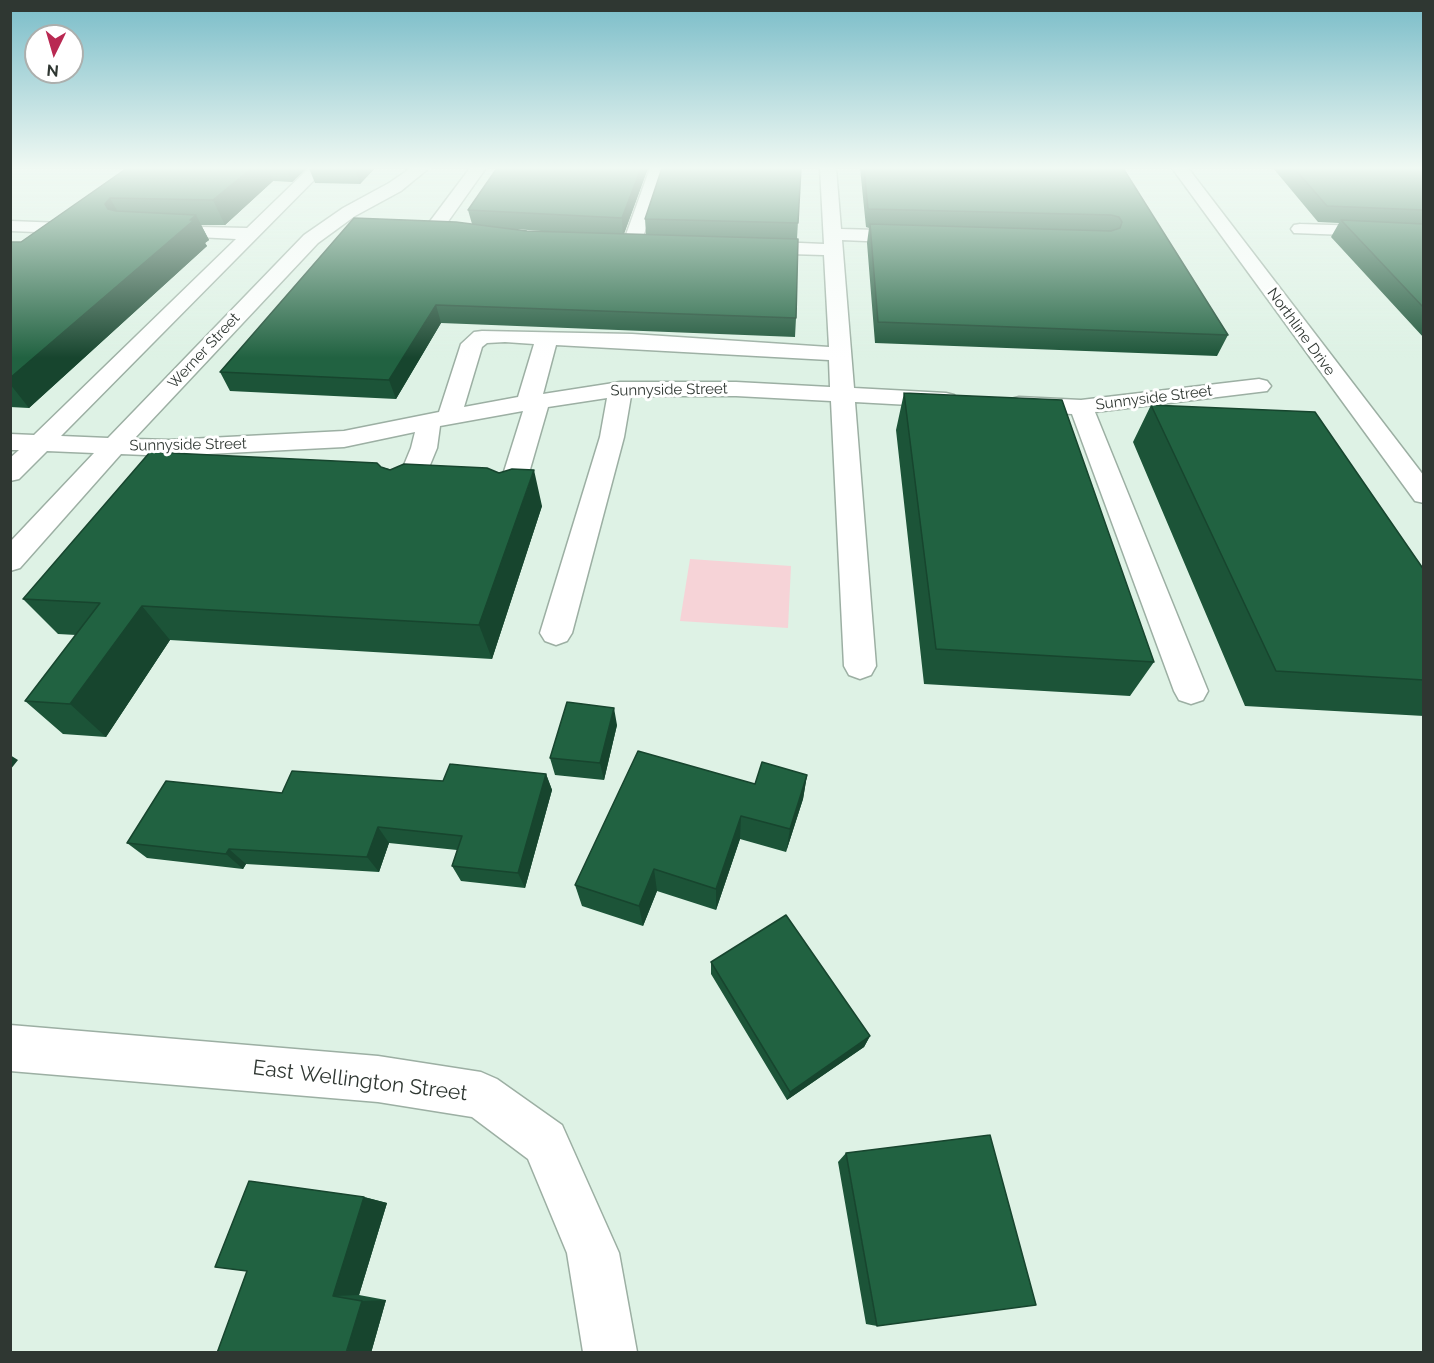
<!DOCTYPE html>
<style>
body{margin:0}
#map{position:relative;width:1434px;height:1363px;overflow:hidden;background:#def2e5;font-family:Raleway,sans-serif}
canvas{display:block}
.frame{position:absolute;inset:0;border:12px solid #2f3732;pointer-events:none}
.north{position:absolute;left:24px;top:24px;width:60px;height:60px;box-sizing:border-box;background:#fff;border:2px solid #acafad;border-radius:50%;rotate:185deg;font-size:16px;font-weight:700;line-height:24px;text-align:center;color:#2f3732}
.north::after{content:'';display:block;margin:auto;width:21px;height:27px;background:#b92952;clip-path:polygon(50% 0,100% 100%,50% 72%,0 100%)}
</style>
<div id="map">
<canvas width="1434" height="1363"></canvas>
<div class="frame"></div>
<div class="north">N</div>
</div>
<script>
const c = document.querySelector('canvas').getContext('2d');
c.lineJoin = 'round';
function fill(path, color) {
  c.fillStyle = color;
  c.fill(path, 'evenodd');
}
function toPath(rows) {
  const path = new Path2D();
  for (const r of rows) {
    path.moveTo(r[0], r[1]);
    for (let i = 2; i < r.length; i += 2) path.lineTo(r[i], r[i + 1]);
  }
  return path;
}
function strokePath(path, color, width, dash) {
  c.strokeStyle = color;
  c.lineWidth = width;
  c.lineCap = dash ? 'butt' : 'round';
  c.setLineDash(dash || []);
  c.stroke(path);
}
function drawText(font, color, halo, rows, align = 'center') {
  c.font = font + ' Raleway,sans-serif';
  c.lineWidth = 6;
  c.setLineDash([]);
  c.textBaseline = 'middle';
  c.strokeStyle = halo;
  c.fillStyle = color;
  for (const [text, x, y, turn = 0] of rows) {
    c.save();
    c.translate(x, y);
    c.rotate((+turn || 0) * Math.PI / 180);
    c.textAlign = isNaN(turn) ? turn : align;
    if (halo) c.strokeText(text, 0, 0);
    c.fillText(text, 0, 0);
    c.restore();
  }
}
fill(toPath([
 [690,559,791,566,788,628,680,621]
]), '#f6d3d7');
const minor = toPath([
 [309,168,326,168,61,436,108,438,304,235,343,208,389,183,411,168,429,168,401,191,355,216,318,243,134,439,169,440,344,431,439,412,461,344,474,332,482,331,632,334,829,347,824,255,754,253,747,251,745,247,747,243,754,241,824,244,820,168,836,168,841,229,913,231,919,233,922,237,919,241,913,243,842,240,854,388,946,393,954,395,958,400,954,405,946,407,855,402,876,666,871,675,860,679,849,675,844,666,831,401,736,396,631,396,624,437,572,633,567,641,556,645,545,641,540,633,600,437,607,398,548,407,522,497,519,503,509,506,499,503,496,497,523,411,440,426,437,448,418,494,414,500,405,503,396,500,392,494,411,448,415,432,344,447,169,456,121,454,20,568,10,571,10,542,94,453,47,451,19,479,10,481,10,458,19,450,10,450,10,434,34,435,236,239,161,235,155,234,152,230,155,226,247,228,309,168],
 [505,342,534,344,518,397,464,407,482,347,487,343,505,342],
 [556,345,829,360,830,387,736,382,620,382,543,394,556,345],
 [470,168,486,168,447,223,484,231,487,235,484,239,478,240,438,233,428,224,470,168],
 [650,168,666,168,641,243,639,247,632,249,625,247,623,243,650,168],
 [1172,168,1188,168,1424,476,1424,503,1415,501,1172,168],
 [10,221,63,223,69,224,72,228,69,232,63,233,10,231,10,221],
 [1300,224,1424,228,1424,238,1294,233,1291,229,1294,225,1300,224],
 [1259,379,1267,381,1271,386,1267,391,1095,412,1208,691,1203,700,1191,704,1179,700,1174,691,1072,414,1019,411,1011,409,1007,404,1011,399,1019,397,1081,400,1259,379],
 [10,1025,378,1056,481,1072,497,1079,562,1125,619,1253,637,1352,583,1352,567,1253,528,1159,472,1117,378,1102,10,1071,10,1025]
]);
strokePath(minor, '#9cafa3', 3);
fill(minor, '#fff');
fill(toPath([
 [127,168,307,168,292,182,273,181,225,225,201,225,209,240,205,243,207,246,29,408,10,407,10,242,21,242],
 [309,168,375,168,360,184,315,183],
 [497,168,648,168,624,234,646,234,645,219,801,168,797,239,796,318,795,337,441,323,396,399,230,391,220,372,472,224,468,210],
 [515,229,554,232,527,231],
 [860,168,1123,168,1228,335,1217,356,875,343,867,243,869,228,866,227],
 [1273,168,1424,168,1424,338,1331,237,1339,223,1318,222],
 [904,393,1154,662,1130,696,924,684,896,430],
 [1151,405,1424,570,1424,716,1245,706,1133,442],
 [381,467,542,506,492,659,170,640,106,737,63,734,25,701,76,635,58,634,23,599],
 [617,725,604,780,555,775,550,758],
 [546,774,552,790,525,888,461,881,452,866,457,850,389,843,379,872,246,864,243,869,147,858,127,843,282,793],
 [807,775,803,799,786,852,740,839,716,910,657,891,643,926,582,906,575,885,755,784],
 [711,962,870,1036,864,1047,787,1100,711,974],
 [846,1153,877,1326,866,1324,838,1162],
 [364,1197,387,1203,359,1295,386,1300,371,1353,247,1271]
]), '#1c5438');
fill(toPath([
 [252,168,268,168,273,181,225,225,213,200],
 [286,168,307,168,292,182],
 [355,168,375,168,360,184],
 [641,168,648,168,623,236,622,218],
 [110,198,124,223,119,229,105,204],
 [196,215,209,240,205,243,207,246,29,408,10,384,10,378],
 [436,305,441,323,396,399,389,380],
 [534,470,542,506,492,659,479,625],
 [142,606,170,640,106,737,70,704],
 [614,708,617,725,604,780,600,763],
 [10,755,18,760,10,770],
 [546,774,552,790,525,888,518,873],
 [807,775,803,799,786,852,790,829],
 [741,816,740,839,716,910,716,889],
 [378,827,389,843,379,872,367,857],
 [229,849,246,864,243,869,226,854],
 [654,869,657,891,643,926,639,906],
 [870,1036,864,1047,787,1100,790,1092],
 [364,1197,387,1203,359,1295,333,1296],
 [386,1300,371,1353,346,1353,362,1301]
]), '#17452e');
const building = toPath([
 [127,168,252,168,213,200,110,198,105,204,108,209,116,211,196,215,190,220,194,220,10,378,10,242,21,242,127,168],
 [497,168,641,168,622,218,468,210,497,168],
 [662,168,801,168,798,223,645,219,662,168],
 [864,168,1123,168,1228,335,878,322,870,224,1111,231,1120,228,1122,222,1119,217,1111,215,868,209,864,168],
 [1294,168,1424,168,1424,210,1327,206,1294,168],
 [354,218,456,222,527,231,798,239,796,318,436,305,389,380,220,372,354,218],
 [1341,220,1424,224,1424,308,1341,220],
 [904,393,1062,400,1154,662,936,649,904,393],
 [1151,405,1315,412,1424,570,1424,680,1276,671,1151,405],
 [150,452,377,463,381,467,390,470,404,464,487,468,499,473,512,469,534,470,479,625,142,606,70,704,25,701,100,603,23,599,150,452],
 [567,702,614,708,600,763,550,758,567,702],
 [638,751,755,784,762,762,807,775,790,829,741,816,716,889,654,869,639,906,575,885,638,751],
 [450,764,546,774,518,873,452,866,462,836,378,827,367,857,229,849,226,854,127,843,166,781,282,793,292,771,443,781,450,764],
 [786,915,870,1036,790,1092,711,962,786,915],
 [990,1135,1036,1305,877,1326,846,1153,990,1135],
 [249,1181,364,1197,333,1296,362,1301,346,1353,217,1353,247,1271,215,1267,249,1181]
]);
fill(building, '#216241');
strokePath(building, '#17452e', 1.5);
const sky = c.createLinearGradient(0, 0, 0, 358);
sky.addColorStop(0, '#79bcc8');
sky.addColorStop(0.47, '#f0f9f3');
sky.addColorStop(1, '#f0f9f300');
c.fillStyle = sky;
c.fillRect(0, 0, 1434, 358);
drawText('15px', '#2f3732', '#fff', [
 ["Northline Drive",1301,332,54],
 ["Werner Street",204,351,-47],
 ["Sunnyside Street",669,390,-1],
 ["Sunnyside Street",1154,398,-7],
 ["Sunnyside Street",188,445,-1]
]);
drawText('21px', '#2f3732', '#fff', [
 ["East Wellington Street",360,1081,7]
]);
</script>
